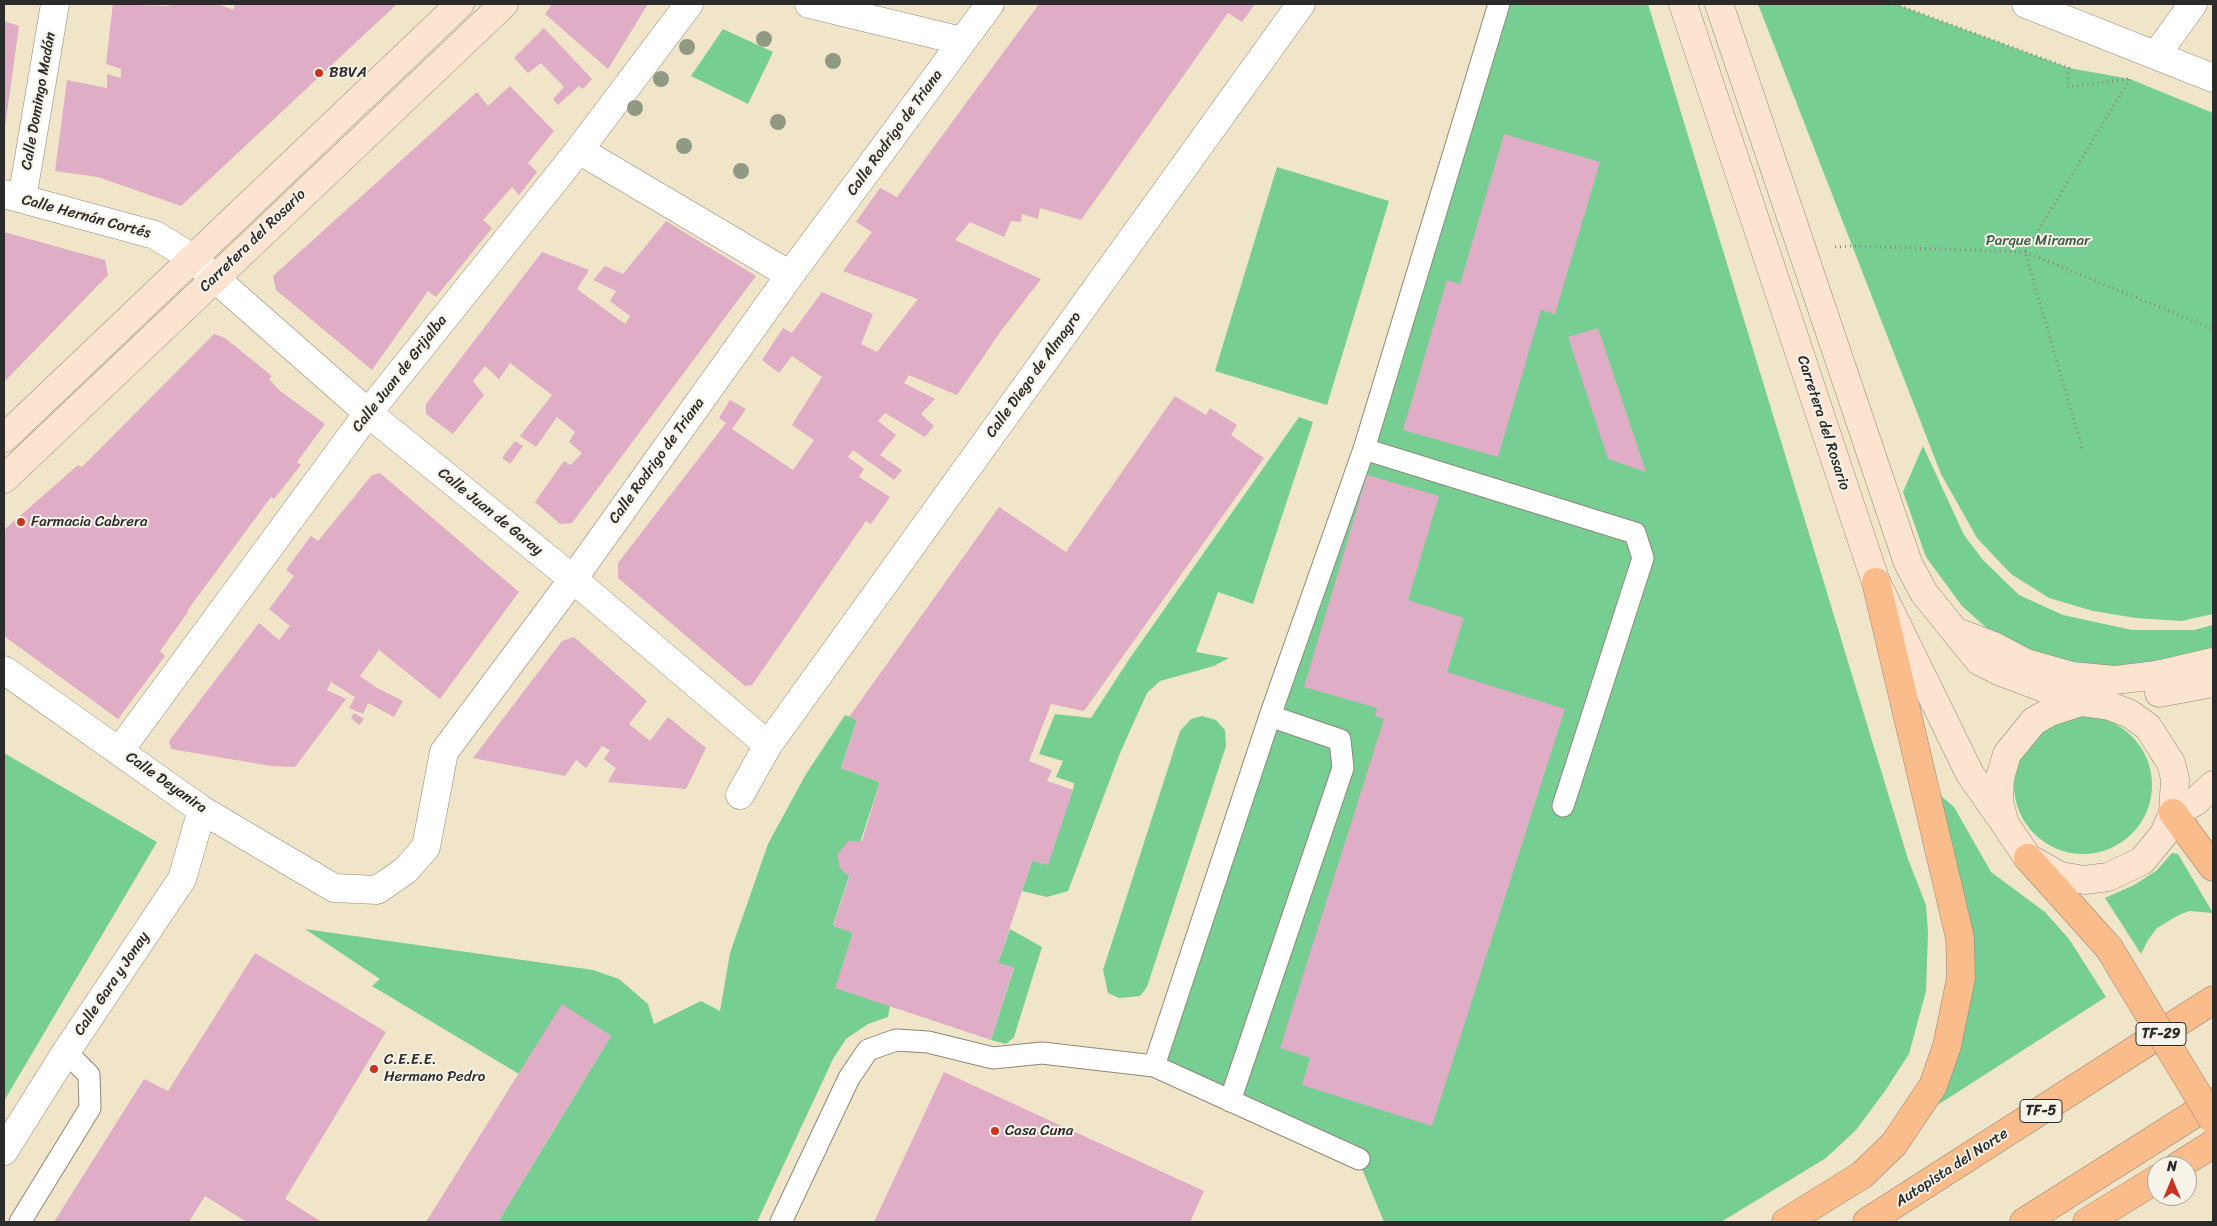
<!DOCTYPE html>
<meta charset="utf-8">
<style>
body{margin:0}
#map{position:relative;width:2217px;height:1226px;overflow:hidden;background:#f0e5c9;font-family:Sriracha,sans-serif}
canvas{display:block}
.frame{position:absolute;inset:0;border:5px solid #2b2b2b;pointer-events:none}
.north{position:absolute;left:2147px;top:1156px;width:50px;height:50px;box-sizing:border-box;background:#f7f3e8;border:1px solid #a5a39c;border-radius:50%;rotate:0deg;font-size:14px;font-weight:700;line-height:20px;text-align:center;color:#2b2b2b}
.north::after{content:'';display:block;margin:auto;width:18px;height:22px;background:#c8321e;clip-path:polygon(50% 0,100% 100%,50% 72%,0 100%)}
</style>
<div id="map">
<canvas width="2217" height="1226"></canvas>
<div class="frame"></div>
<div class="north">N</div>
</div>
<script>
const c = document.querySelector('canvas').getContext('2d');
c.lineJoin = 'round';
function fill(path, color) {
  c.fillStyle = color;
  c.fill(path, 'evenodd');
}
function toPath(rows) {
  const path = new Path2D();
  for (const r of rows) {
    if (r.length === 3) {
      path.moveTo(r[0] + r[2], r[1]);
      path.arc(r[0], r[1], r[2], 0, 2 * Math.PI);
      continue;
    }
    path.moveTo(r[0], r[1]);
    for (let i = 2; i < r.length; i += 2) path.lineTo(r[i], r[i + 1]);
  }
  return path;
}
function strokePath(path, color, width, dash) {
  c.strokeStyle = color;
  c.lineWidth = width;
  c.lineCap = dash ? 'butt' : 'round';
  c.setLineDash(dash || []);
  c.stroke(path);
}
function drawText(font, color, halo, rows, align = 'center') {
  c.font = font + ' Sriracha,sans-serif';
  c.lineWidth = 4;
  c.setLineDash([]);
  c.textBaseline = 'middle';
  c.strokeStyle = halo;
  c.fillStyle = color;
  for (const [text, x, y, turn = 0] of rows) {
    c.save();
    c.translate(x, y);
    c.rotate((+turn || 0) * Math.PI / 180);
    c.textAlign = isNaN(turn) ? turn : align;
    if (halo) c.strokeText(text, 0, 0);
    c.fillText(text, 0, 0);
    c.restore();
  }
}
fill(toPath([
 [1499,4,1648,4,1908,859,1926,905,1928,933,1926,991,1909,1054,1885,1091,1856,1130,1826,1158,1721,1222,1384,1222,1358,1159,1154,1066],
 [1758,4,1895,4,2069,68,2130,79,2213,113,2213,614,2181,621,2136,618,2093,611,2049,598,2011,574,1977,538,1941,474],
 [723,29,773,52,748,104,691,76],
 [1277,167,1389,201,1327,405,1215,371],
 [1299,417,1313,422,1253,604,1218,592,1196,652,1229,658,1214,666,1160,681,1147,693,1120,753,1068,891,1047,897,1022,891,1032,861,1073,790,1074,783,1056,777,1063,761,1039,754,1055,714,1091,718,1130,658],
 [1923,446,1964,535,1983,560,2019,595,2063,615,2132,630,2194,630,2213,625,2213,652,2194,658,2113,668,2058,664,1999,639,1962,606,1926,557,1903,492],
 [845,715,857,720,841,768,880,782,833,925,853,933,836,988,890,1006,888,1017,868,1024,846,1039,833,1059,757,1222,498,1222,611,1036,562,1005,519,1074,372,986,380,979,305,929,593,970,619,979,648,1004,654,1024,701,1001,720,1011,730,953,768,844,806,774],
 [2083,785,69],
 [1202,716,1216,720,1225,730,1226,746,1147,987,1140,996,1119,998,1108,993,1103,970,1180,731,1191,719],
 [4,753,157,842,4,1101],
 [1940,795,1954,807,1991,872,2045,912,2069,939,2106,997,1936,1106,1965,1029,1973,973],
 [2172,853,2178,854,2213,913,2189,911,2177,916,2157,928,2148,940,2141,954,2105,898,2134,885,2156,871],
 [1010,929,1042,947,1014,1037,1006,1044,991,1040,1014,968,998,963]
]), '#77ce93');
fill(toPath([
 [113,4,169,6,170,4,218,4,233,10,235,4,397,4,181,206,98,177,55,171,67,80,107,88,107,74,121,78,121,69,106,64],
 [552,4,648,4,608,69,545,14],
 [1039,4,1255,4,1242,22,1228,13,1081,220,1040,208,1038,219,1022,214,1021,222,1011,221,1004,237,970,222,955,240,1041,279,1001,331,957,395,909,375,904,383,935,399,921,414,934,426,925,437,885,413,878,421,896,435,880,455,902,470,894,480,853,450,848,457,864,469,859,477,890,497,871,524,866,521,752,685,745,686,618,578,618,563,726,423,719,418,730,400,746,409,732,429,793,470,814,440,792,425,822,377,792,356,779,373,762,360,783,328,792,333,822,292,873,314,861,344,877,352,918,299,843,271,872,232,856,222,880,188,897,197],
 [4,21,19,26,5,127,4,127],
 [544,28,592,79,583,89,579,86,558,105,553,99,564,87,541,63,528,73,514,58],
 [510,86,554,131,528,163,537,172,519,195,512,187,483,220,492,228,436,297,428,291,372,370,276,290,273,276,477,92,488,106],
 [1504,134,1600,162,1555,314,1541,310,1498,457,1403,430,1447,280,1460,284],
 [666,221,756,276,572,523,560,524,535,502,564,461,571,465,582,453,569,442,575,432,557,417,536,447,520,436,552,395,510,363,499,379,485,366,473,381,484,395,453,434,426,414,426,404,542,252,589,270,577,289,625,324,630,316,610,301,616,291,593,280,605,266,623,274],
 [4,232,105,260,108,275,4,382],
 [1598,328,1646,472,1608,459,1568,337],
 [214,334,225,338,272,376,269,379,279,390,325,424,297,462,301,465,274,499,271,497,187,611,188,612,160,651,165,656,118,719,4,636,4,530,78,465,82,467],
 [1175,396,1206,415,1210,408,1237,425,1231,435,1264,458,1084,711,1051,704,1029,761,1052,770,1047,781,1073,790,1048,865,1032,861,998,963,1014,967,991,1040,835,988,853,933,833,926,850,875,844,873,840,868,837,855,848,841,862,841,880,782,841,768,857,720,849,717,999,507,1066,552],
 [515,441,523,446,510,464,502,458],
 [380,473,519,592,440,699,379,650,360,676,377,688,403,701,394,717,368,703,363,714,349,708,355,697,331,682,327,690,346,699,295,767,271,766,171,749,169,741,259,623,279,640,290,626,269,609,294,576,286,570,311,536,318,541,372,475],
 [1367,475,1439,496,1408,600,1464,618,1447,672,1565,709,1432,1126,1302,1085,1310,1058,1280,1048,1384,719,1375,716,1377,708,1304,687],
 [574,637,647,701,629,724,650,741,668,717,706,748,686,789,608,782,616,768,604,759,610,750,602,746,586,768,576,760,565,776,473,758,562,641],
 [354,713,364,719,359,725,351,718],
 [255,953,386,1032,285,1199,322,1222,247,1222,205,1196,189,1222,54,1222,144,1079,168,1091],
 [562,1004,611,1036,498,1222,426,1222],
 [944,1072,1204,1191,1190,1222,874,1222]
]), '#dfadc6');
const lane = toPath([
 [1364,449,1635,533,1643,558,1563,806],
 [1154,1066,1270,716,1364,449,1499,4],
 [1230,1101,1343,768,1340,740,1270,716],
 [20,1222,90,1108,89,1075,66,1052],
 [781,1222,849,1078,868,1050,896,1040,928,1042,993,1058,1042,1053,1154,1066,1359,1159]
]);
const street = toPath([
 [809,4,962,41],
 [2026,4,2213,78],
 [2156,55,2193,4],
 [579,150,790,275],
 [4,194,155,235,192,258,368,413,573,579,768,745],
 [22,199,55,4],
 [4,670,202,810,334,888,377,890,406,870,426,847,444,752,573,579,790,275,990,4],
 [120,750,368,413,579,150,689,4],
 [740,795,768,745,1301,4],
 [4,1151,66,1052,182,879,202,810]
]);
const secondary = toPath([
 [1683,4,1876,582,1970,774,2005,824,2028,858,2060,876,2085,880,2108,877,2142,861,2164,834,2173,813,2175,779,2171,763,2148,727,2130,714,2110,706,2081,702,2050,712,2034,721,2007,754,2000,778,1999,802,2005,824],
 [1719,4,1908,563,1924,593,1979,661,2001,672,2081,702],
 [4,438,460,4],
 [4,479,504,4],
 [1957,632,1994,646,2026,663,2072,676,2115,680,2157,675,2213,662],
 [2159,693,2213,683],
 [2173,813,2195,802,2213,785]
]);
const primary = toPath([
 [2173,813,2213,867],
 [2028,858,2109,948]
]);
const highway = toPath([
 [2178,1166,2213,1144],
 [1786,1222,1862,1175,1894,1144,1933,1086,1947,1046,1961,978,1960,938,1876,582],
 [1867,1222,2213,1000],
 [2024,1222,2213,1102],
 [2087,1222,2157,1179]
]);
strokePath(lane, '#8e887a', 23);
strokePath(street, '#8e887a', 29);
strokePath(secondary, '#8e887a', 29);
strokePath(primary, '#8e887a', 29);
strokePath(highway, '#8e887a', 29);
strokePath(toPath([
 [1895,4,2069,68,2067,87,2128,79],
 [1835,247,1852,246,2025,252,2213,329],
 [2082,448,2025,252,2130,79]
]), '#8e887a', 3, [1, 4]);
strokePath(lane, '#fff', 21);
strokePath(street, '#fff', 28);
strokePath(secondary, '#fde4d0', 28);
strokePath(primary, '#f9bc8a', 28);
strokePath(highway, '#f9bc8a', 28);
const primaryBridge = toPath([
 [2109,948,2213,1120]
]);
strokePath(primaryBridge, '#8e887a', 29, []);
strokePath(primaryBridge, '#f9bc8a', 28);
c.fillStyle = '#909a83';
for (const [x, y] of [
 [764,39],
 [687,47],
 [833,61],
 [661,79],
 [635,108],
 [778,122],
 [684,146],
 [741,171]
]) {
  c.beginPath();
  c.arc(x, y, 8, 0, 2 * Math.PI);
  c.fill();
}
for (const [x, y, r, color] of [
 [319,73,5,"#c8321e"],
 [21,522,5,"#c8321e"],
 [374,1069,5,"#c8321e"],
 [995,1131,5,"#c8321e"]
]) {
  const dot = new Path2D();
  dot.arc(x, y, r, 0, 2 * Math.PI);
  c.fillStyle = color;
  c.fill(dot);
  strokePath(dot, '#f7f3e8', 2);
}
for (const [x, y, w] of [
 [2161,1034,50],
 [2041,1111,42]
]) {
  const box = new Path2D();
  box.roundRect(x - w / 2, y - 11.5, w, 23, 4);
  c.fillStyle = '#f7f3e8';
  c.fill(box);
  strokePath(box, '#2b2b2b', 1);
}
drawText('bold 14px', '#2b2b2b', null, [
 ["TF-29",2161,1034],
 ["TF-5",2041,1111]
]);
drawText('15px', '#2b2b2b', '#f7f3e8', [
 ["BBVA",329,73],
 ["Farmacia Cabrera",31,522],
 ["C.E.E.E.",384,1060],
 ["Hermano Pedro",384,1077],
 ["Casa Cuna",1005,1131]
], 'left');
drawText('15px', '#2b2b2b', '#f7f3e8', [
 ["Calle Domingo Madán",39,101,-80],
 ["Calle Rodrigo de Triana",895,133,-54],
 ["Calle Hernán Cortés",86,217,15],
 ["Carretera del Rosario",253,241,-44],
 ["Calle Juan de Grijalba",400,374,-52],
 ["Calle Diego de Almagro",1034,375,-54],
 ["Carretera del Rosario",1823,423,72],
 ["Calle Rodrigo de Triana",657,461,-54],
 ["Calle Juan de Garay",490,512,39],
 ["Calle Deyanira",166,783,35],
 ["Calle Gara y Jonay",112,984,-56],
 ["Autopista del Norte",1952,1168,-33]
]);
drawText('15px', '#425c4a', '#f7f3e8', [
 ["Parque Miramar",2038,241]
]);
</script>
